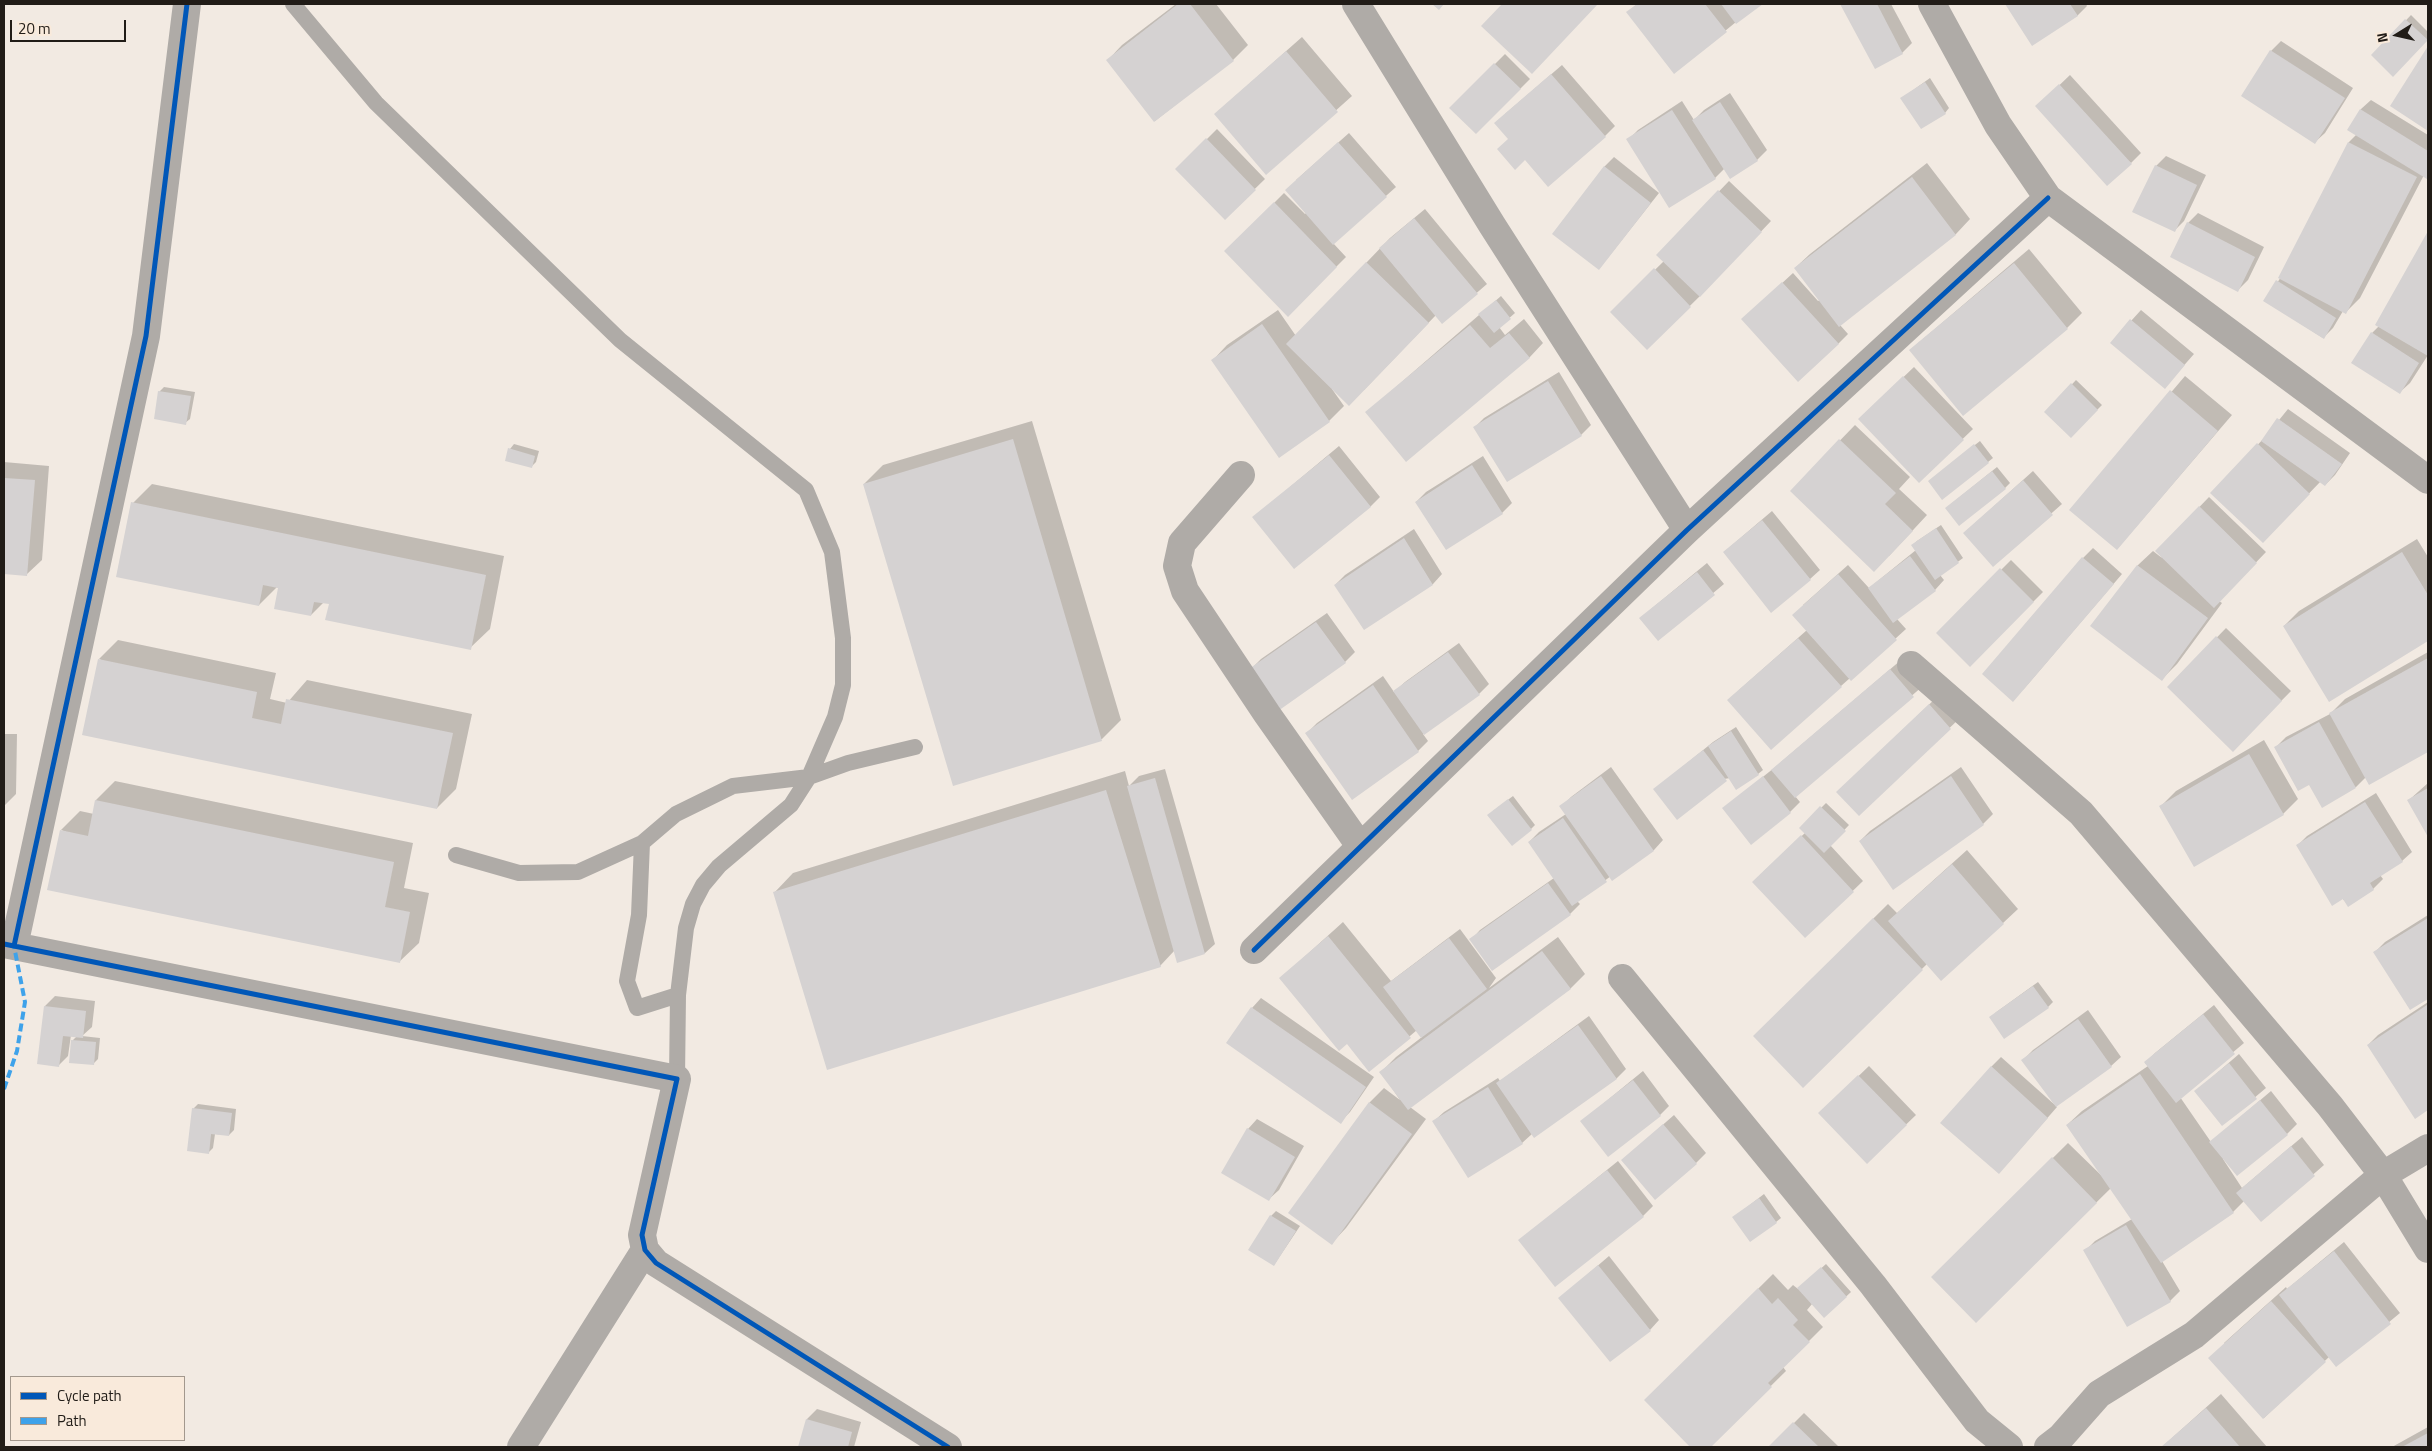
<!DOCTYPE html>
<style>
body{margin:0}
#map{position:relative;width:2432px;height:1451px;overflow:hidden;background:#f2eae2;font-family:"Titillium Web",sans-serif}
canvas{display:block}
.frame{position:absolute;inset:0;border:5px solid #211c17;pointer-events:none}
.legend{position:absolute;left:10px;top:1376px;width:175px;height:65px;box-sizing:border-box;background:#f9eadb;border:1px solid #a3988d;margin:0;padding:6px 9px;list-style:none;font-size:15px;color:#211c17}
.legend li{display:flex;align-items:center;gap:10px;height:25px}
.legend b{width:25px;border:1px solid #a3988d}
.north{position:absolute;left:2372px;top:10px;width:50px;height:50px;-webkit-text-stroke:4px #f9eadb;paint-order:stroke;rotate:260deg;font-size:14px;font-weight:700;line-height:20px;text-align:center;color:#211c17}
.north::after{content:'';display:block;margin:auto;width:18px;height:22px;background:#211c17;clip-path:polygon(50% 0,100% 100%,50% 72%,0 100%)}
.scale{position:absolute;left:10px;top:20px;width:116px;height:22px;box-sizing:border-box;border:2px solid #211c17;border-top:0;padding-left:6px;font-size:15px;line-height:18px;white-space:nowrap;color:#211c17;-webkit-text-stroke:4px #f9eadb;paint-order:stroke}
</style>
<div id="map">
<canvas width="2432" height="1451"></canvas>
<div class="frame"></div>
<ul class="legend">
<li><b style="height:6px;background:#0057b8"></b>Cycle path</li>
<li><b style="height:6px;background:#3ea2ea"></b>Path</li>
</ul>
<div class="north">N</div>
<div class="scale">20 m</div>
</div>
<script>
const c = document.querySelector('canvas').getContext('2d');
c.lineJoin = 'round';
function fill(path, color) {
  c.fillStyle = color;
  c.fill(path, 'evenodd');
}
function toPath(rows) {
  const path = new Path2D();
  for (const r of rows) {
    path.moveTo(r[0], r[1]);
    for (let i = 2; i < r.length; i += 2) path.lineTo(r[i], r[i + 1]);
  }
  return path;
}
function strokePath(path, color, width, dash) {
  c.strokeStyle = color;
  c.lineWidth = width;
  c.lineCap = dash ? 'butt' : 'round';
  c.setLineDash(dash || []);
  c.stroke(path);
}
fill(toPath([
 [1176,4,1216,4,1248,45,1233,60,1155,121,1108,60,1122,45],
 [1504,4,1597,4,1546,58,1483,26],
 [1637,4,1761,4,1736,22,1675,72,1628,13],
 [1841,4,1891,4,1912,43,1902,53,1875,67],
 [2007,4,2086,4,2087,6,2077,16,2033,44],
 [2411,15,2428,32,2428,39,2393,75,2373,55],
 [1302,37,1352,96,1266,173,1215,114],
 [2281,41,2353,88,2325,133,2315,142,2271,51],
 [2428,48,2428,129,2392,106],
 [1505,54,1530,79,1476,133,1451,108],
 [1562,65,1615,126,1605,136,1509,139,1505,114],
 [2070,75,2141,153,2131,163,2047,97],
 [1930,78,1949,108,1945,113,1902,98],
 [1730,93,1767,150,1757,160,1725,168,1715,178,1628,140,1638,130,1682,101,1694,120,1704,110],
 [2371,100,2428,135,2428,177,2424,175,2360,298,2346,312,2343,311,2333,328,2323,338,2265,301,2281,277,2349,142,2357,134,2349,129,2361,109],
 [1217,129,1265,179,1225,218,1177,169],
 [1349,133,1396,187,1333,243,1346,257,1288,315,1226,251,1284,193,1305,214,1306,213,1296,180],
 [2166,156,2206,175,2184,221,2174,231,2156,166],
 [1614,157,1659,193,1599,269,1604,167],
 [1927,163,1970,219,1956,234,1840,325,1848,334,1838,344,1753,310,1793,273,1818,301,1820,300,1795,268,1810,254],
 [1729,181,1771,221,1700,296,1647,348,1612,312,1664,261,1658,255],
 [1425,209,1487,284,1443,322,1436,315,1364,390,1332,389,1344,406,1329,421,1279,456,1213,360,1227,345,1278,310,1296,336,1390,238],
 [2198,213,2264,247,2248,280,2238,290,2188,223],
 [2428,233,2428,355,2410,383,2400,392,2372,333,2379,326,2376,325],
 [2029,249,2082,313,2067,328,1910,350],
 [1501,296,1515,313,1499,327,1505,335,1524,319,1543,343,1529,358,1367,412],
 [2141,310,2194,354,2165,387,2111,343],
 [1914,367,1973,429,1919,481,1870,409],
 [1559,372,1591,425,1581,435,1475,427,1484,418],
 [2185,376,2232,415,2117,549,2071,510],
 [2076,380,2102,405,2071,436,2046,412],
 [164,387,195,392,190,419,185,423,159,392],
 [2288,409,2350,453,2335,475,2325,485,2321,481,2272,532,2212,493,2266,436],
 [1032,421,1121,720,1102,739,954,784,864,484,883,465],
 [1855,425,1910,477,1899,489,1927,515,1889,556,1791,491],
 [1980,441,1993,458,1988,462,1929,481],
 [514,444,539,451,536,462,531,467,510,449],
 [1339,446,1380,497,1370,507,1254,517],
 [1483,456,1512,503,1502,513,1446,549,1416,502,1426,492],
 [4,462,49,466,42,560,27,574,4,572],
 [1997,467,2010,483,2005,488,1951,504],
 [2033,471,2062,504,1993,565,1964,533],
 [152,484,504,556,490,629,470,648,330,603,324,602,311,615,277,587,259,605,133,503],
 [2209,497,2266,552,2219,601,2222,603,2177,664,2162,679,2092,626,2138,565,2153,551,2162,558,2157,551],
 [1772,511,1820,570,1810,579,1724,552],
 [1941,525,1963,558,1940,575,1944,580,1935,590,1897,619,1906,629,1851,679,1850,678,1841,686,1739,690,1807,630,1803,605,1848,565,1869,588,1916,550,1913,545,1917,541],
 [1414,529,1442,574,1433,584,1364,629,1335,585,1345,575],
 [2417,539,2428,557,2428,640,2329,700,2284,626,2299,611],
 [2093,548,2122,574,2023,690,2083,558],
 [2011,560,2043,592,1970,665,1938,633],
 [1707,563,1724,584,1658,639,1651,609],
 [1327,613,1355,652,1345,662,1251,669,1261,659],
 [2226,628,2291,691,2233,750,2169,687],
 [118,640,276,673,270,699,287,703,307,680,472,714,456,789,437,808,99,659],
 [1459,643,1489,684,1479,694,1423,734,1428,741,1418,751,1307,733,1317,723,1383,676,1394,692,1405,682],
 [2428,652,2428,751,2369,784,2366,777,2356,787,2310,783,2276,747,2286,737,2330,714,2345,699],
 [1901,660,1923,686,1795,796,1800,802,1790,812,1724,808,1774,768],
 [1939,695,1960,718,1859,814,1848,782],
 [1736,727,1763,770,1758,774,1655,789,1713,742],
 [4,734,17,734,16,794,4,806],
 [2264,740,2298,799,2283,814,2161,806,2176,791],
 [1611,767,1663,840,1654,850,1613,879,1611,876,1577,901,1580,904,1570,914,1471,940,1480,930,1554,878,1529,842,1539,832,1566,814,1561,807,1571,797],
 [1961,767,1993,814,1983,824,1860,841,1870,831],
 [1165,769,1215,944,1205,953,1175,950,1160,966,774,893,793,873,1125,771,1129,786,1139,776],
 [115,781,413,843,404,888,429,893,419,943,399,962,61,830,80,811,94,814,96,800],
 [2428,783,2428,834,2409,800],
 [2376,793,2412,852,2402,861,2380,875,2383,879,2373,889,2348,905,2297,846,2307,836],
 [1513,796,1535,825,1531,829,1493,811],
 [1826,803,1849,825,1830,845,1863,881,1805,937,1763,872,1805,833,1801,828],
 [1967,850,2018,909,2003,923,1927,964,1803,1086,1755,1036,1888,904,1897,913],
 [2428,915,2428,997,2410,1009,2375,952,2385,942],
 [1343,922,1391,981,1460,929,1496,978,1489,988,1558,937,1585,974,1570,989,1410,1107,1426,1119,1346,1228,1332,1243,1290,1213,1370,1102,1384,1088,1400,1100,1381,1072,1396,1057,1422,1037,1417,1030,1370,1070,1347,1042,1281,978],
 [2038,982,2053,1002,2048,1007,1995,1013],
 [55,996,95,1001,92,1027,82,1036,100,1038,98,1059,93,1064,71,1042,77,1036,71,1035,68,1056,58,1066,45,1006],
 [1261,998,1374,1077,1350,1112,1340,1122,1252,1008],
 [2428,1002,2428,1108,2416,1117,2368,1045,2378,1035],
 [2214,1005,2244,1043,2180,1097,2211,1142,2271,1091,2297,1124,2287,1134,2223,1159,2242,1188,2302,1137,2324,1165,2261,1220,2244,1201,2233,1212,2162,1261,2180,1291,2170,1301,2085,1251,2095,1241,2132,1219,2111,1188,1976,1321,1933,1277,2068,1143,2104,1178,2067,1125,2082,1111,2148,1066,2145,1063,2155,1053],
 [2088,1010,2121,1057,2111,1066,2056,1106,2057,1107,2008,1163,1991,1067,2001,1057,2055,1105,2023,1060,2033,1050],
 [1589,1016,1626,1069,1616,1079,1532,1134,1522,1143,1434,1121,1444,1112,1498,1078,1500,1081],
 [2239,1054,2266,1088,2222,1125,2196,1091],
 [1869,1066,1916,1115,1867,1162,1820,1113],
 [1643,1071,1669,1106,1660,1115,1582,1121],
 [198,1104,236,1109,234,1130,229,1135,215,1134,213,1148,209,1152,193,1109],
 [1674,1115,1706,1153,1696,1163,1633,1151],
 [1257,1119,1304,1146,1279,1190,1269,1199,1248,1129],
 [1618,1161,1653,1206,1643,1216,1520,1240],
 [1764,1194,1781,1218,1776,1222,1734,1217],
 [1276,1211,1300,1226,1274,1265,1271,1216],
 [2344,1242,2400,1313,2336,1366,2329,1357,2264,1418,2224,1343,2286,1287,2287,1289],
 [1609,1256,1659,1320,1650,1330,1560,1298],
 [1826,1264,1851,1292,1824,1317,1812,1304,1807,1310,1823,1327,1783,1367,1786,1371,1709,1447,1692,1447,1646,1400,1773,1274,1788,1290,1793,1285,1798,1289],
 [2221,1394,2267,1447,2162,1447,2173,1437],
 [817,1409,861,1422,854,1447,799,1447,807,1419],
 [1804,1413,1839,1447,1770,1447],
 [2428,1427,2428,1447,2392,1447]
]), '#0003');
fill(toPath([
 [1178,4,1190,4,1234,61,1154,122,1106,60],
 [1432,4,1444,4,1439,10],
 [1502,4,1598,4,1532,74,1481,26],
 [1637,4,1705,4,1727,32,1674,74,1626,12],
 [1721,4,1763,4,1736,24],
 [1840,4,1877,4,1903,54,1875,69],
 [2005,4,2070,4,2078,16,2032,46],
 [2405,19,2428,40,2393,77,2371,55],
 [2428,46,2428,131,2390,106],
 [2270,50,2345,98,2315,144,2241,96],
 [1286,51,1338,112,1266,175,1214,114],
 [1494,63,1521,89,1476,134,1449,108],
 [1551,74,1606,137,1548,187,1525,160,1515,170,1497,149,1508,139,1494,123],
 [1925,82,1946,114,1921,129,1900,98],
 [2059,84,2132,164,2107,186,2035,106],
 [1720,102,1758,161,1730,179,1692,120],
 [2360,109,2428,151,2427,179,2347,130],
 [1672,110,1716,179,1669,208,1626,139],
 [1206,138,1256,190,1225,220,1175,169],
 [1338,142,1387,197,1333,245,1285,190],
 [2348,142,2417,177,2346,314,2278,278],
 [2155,165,2197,185,2175,232,2132,212],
 [1604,166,1651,203,1599,270,1552,234],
 [1912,177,1956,235,1839,327,1794,268],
 [1718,190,1762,232,1700,297,1656,255],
 [1274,202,1337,267,1288,317,1224,251],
 [1414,218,1478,294,1442,324,1379,248],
 [2187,222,2255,257,2238,292,2170,257],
 [2428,231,2428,356,2375,325],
 [1366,262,1429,323,1349,406,1286,344],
 [2014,263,2068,329,1963,416,1909,350],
 [1654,268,1691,307,1647,350,1610,312],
 [2276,280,2336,318,2324,339,2263,301],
 [1782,282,1839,344,1798,382,1741,319],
 [1496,300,1511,319,1494,333,1478,314],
 [2130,319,2185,365,2165,389,2110,343],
 [1262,324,1330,422,1279,458,1211,360],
 [1470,325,1490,348,1509,333,1530,358,1406,462,1365,412],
 [2371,332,2419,363,2400,394,2351,363],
 [1903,376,1964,440,1919,483,1858,419],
 [1548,381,1582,436,1507,482,1473,427],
 [2071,383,2098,410,2071,438,2044,412],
 [2170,390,2218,431,2117,550,2069,510],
 [158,391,191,396,186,425,154,419],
 [2277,418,2342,464,2325,486,2261,441],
 [1013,439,1102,741,953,786,863,484],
 [1839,439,1896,493,1885,504,1913,531,1874,572,1790,491],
 [2257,443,2310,494,2263,543,2210,493],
 [1974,444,1989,463,1942,500,1928,481],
 [508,448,535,456,532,468,505,461],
 [1329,455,1371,507,1294,569,1252,517],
 [1472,465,1503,514,1446,550,1415,502],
 [1992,471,2006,489,1959,526,1945,508],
 [4,478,35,480,27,576,4,574],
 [2023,480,2053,515,1993,567,1963,533],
 [131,502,486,575,471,650,325,620,329,604,314,602,311,616,274,609,278,588,263,585,259,606,116,577],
 [2199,506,2257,563,2214,608,2155,551],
 [1762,520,1811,580,1771,613,1723,552],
 [1936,528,1959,563,1935,580,1911,545],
 [1404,538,1433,585,1364,630,1334,585],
 [2402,552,2428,595,2428,641,2329,702,2283,626],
 [1910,556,1936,591,1893,623,1868,588],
 [2082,557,2114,584,2013,702,1982,674],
 [2137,565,2208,618,2162,681,2090,626],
 [2000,568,2034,602,1970,667,1936,633],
 [1697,572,1715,595,1658,641,1639,618],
 [1838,574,1897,640,1851,681,1792,615],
 [1316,622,1346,663,1278,711,1249,669],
 [2216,636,2282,701,2233,752,2167,687],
 [1798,638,1842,687,1771,750,1727,700],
 [1448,652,1480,695,1424,735,1393,691],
 [2428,658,2428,752,2369,785,2329,713],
 [98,659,257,692,252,718,281,724,286,699,453,733,437,809,82,735],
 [1890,669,1914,697,1795,798,1771,770],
 [1373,685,1419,752,1352,800,1305,733],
 [1929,704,1951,729,1859,816,1836,792],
 [2319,722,2356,788,2322,808,2309,785,2298,791,2274,747],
 [1731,731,1759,775,1736,790,1708,746],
 [1703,750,1727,781,1677,820,1653,789],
 [2249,754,2284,815,2194,867,2159,806],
 [1601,776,1654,851,1612,881,1559,806],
 [1763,776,1791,813,1751,845,1722,808],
 [1951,776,1984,825,1893,890,1859,841],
 [1155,778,1205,954,1177,963,1127,786],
 [2428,788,2428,837,2407,800],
 [1106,790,1161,967,827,1070,773,892],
 [1508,799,1532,830,1512,846,1487,815],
 [95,800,394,862,385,907,410,912,400,963,47,890,60,830,88,836],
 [2365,802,2403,862,2370,883,2374,890,2348,907,2343,899,2332,906,2296,845],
 [1820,806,1846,831,1824,853,1799,828],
 [1563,818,1607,882,1572,906,1528,842],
 [1801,835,1854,892,1805,938,1752,882],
 [1952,864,2004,924,1941,981,1888,921],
 [1548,883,1571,915,1492,971,1469,939],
 [1873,918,1923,970,1803,1088,1753,1036],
 [2428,918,2428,999,2410,1010,2373,952],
 [1328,936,1411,1038,1369,1072,1347,1044,1339,1051,1279,978],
 [1449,938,1487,989,1421,1038,1383,987],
 [1542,951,1571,989,1408,1110,1379,1072],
 [2033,986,2049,1008,2004,1039,1989,1017],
 [2427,1005,2428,1110,2415,1119,2367,1045],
 [44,1006,86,1011,83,1038,63,1036,59,1067,37,1064],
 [1251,1007,1366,1087,1341,1124,1226,1043],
 [2203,1014,2235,1054,2176,1103,2144,1062],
 [2078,1019,2112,1067,2056,1107,2021,1060],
 [1578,1025,1617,1079,1534,1138,1496,1083],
 [71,1040,96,1042,94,1065,69,1063],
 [2229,1063,2257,1099,2222,1126,2194,1091],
 [1991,1066,2048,1118,1999,1174,1940,1123],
 [2140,1074,2234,1213,2161,1263,2066,1125],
 [1858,1075,1907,1125,1867,1164,1818,1113],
 [1633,1080,1661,1116,1608,1157,1580,1121],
 [1488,1087,1523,1144,1468,1178,1432,1121],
 [2260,1100,2288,1135,2237,1176,2209,1142],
 [1369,1102,1412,1134,1332,1245,1288,1213],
 [192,1108,232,1113,229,1136,211,1134,209,1154,187,1151],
 [1663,1124,1697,1164,1655,1200,1621,1160],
 [1247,1128,1295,1157,1269,1201,1221,1173],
 [2291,1146,2315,1176,2261,1222,2236,1193],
 [2052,1157,2097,1203,1976,1323,1931,1277],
 [1607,1170,1644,1217,1555,1287,1518,1240],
 [1759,1198,1777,1223,1750,1242,1732,1217],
 [1270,1215,1296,1231,1274,1266,1248,1250],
 [2126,1225,2171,1302,2127,1327,2083,1250],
 [2334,1251,2391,1324,2336,1367,2279,1295],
 [1598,1265,1651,1331,1610,1362,1558,1298],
 [1821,1267,1847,1297,1824,1318,1797,1288],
 [1758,1288,1772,1304,1778,1298,1798,1320,1793,1325,1810,1342,1768,1383,1772,1387,1711,1447,1690,1447,1644,1400],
 [2271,1301,2326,1362,2263,1419,2208,1358],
 [2206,1408,2240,1447,2161,1447],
 [806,1419,852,1432,848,1447,798,1447],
 [1793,1422,1819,1447,1768,1447],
 [2428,1433,2428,1447,2402,1447]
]), '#d5d2d2');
strokePath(toPath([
 [293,4,376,103,620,340,806,490,832,552,843,638,843,685,835,717,809,777,791,805,719,866,703,885,693,904,686,928,678,995,677,1079],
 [456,855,519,873,578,872,642,843],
 [678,995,637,1008,627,981,639,915,642,843,676,814,733,786,809,777,848,763,915,747]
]), '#afaba7', 16);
strokePath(toPath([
 [1356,4,1492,225,1687,530],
 [1932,4,1998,125,2048,198,2428,480],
 [1241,475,1182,543,1177,566,1185,591,1267,714,1360,846],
 [1911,665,2081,813,2330,1106,2383,1175,2428,1249],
 [4,944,677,1079,642,1235,645,1250,656,1263,948,1447],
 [14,946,146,336,187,4],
 [1254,950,1687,530,2048,198],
 [1622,978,1873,1285,1977,1421,2009,1447],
 [521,1447,645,1250],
 [2048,1447,2061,1437,2099,1394,2194,1335,2383,1175,2428,1148]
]), '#afaba7', 28);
strokePath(toPath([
 [4,1089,17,1051,25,1002,14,946]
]), '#3ea2ea', 4, [8, 4]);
strokePath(toPath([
 [4,944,677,1079,642,1235,645,1250,656,1263,948,1447],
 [14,946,146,336,187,4],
 [1254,950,1687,530,2048,198]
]), '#0057b8', 5);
</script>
